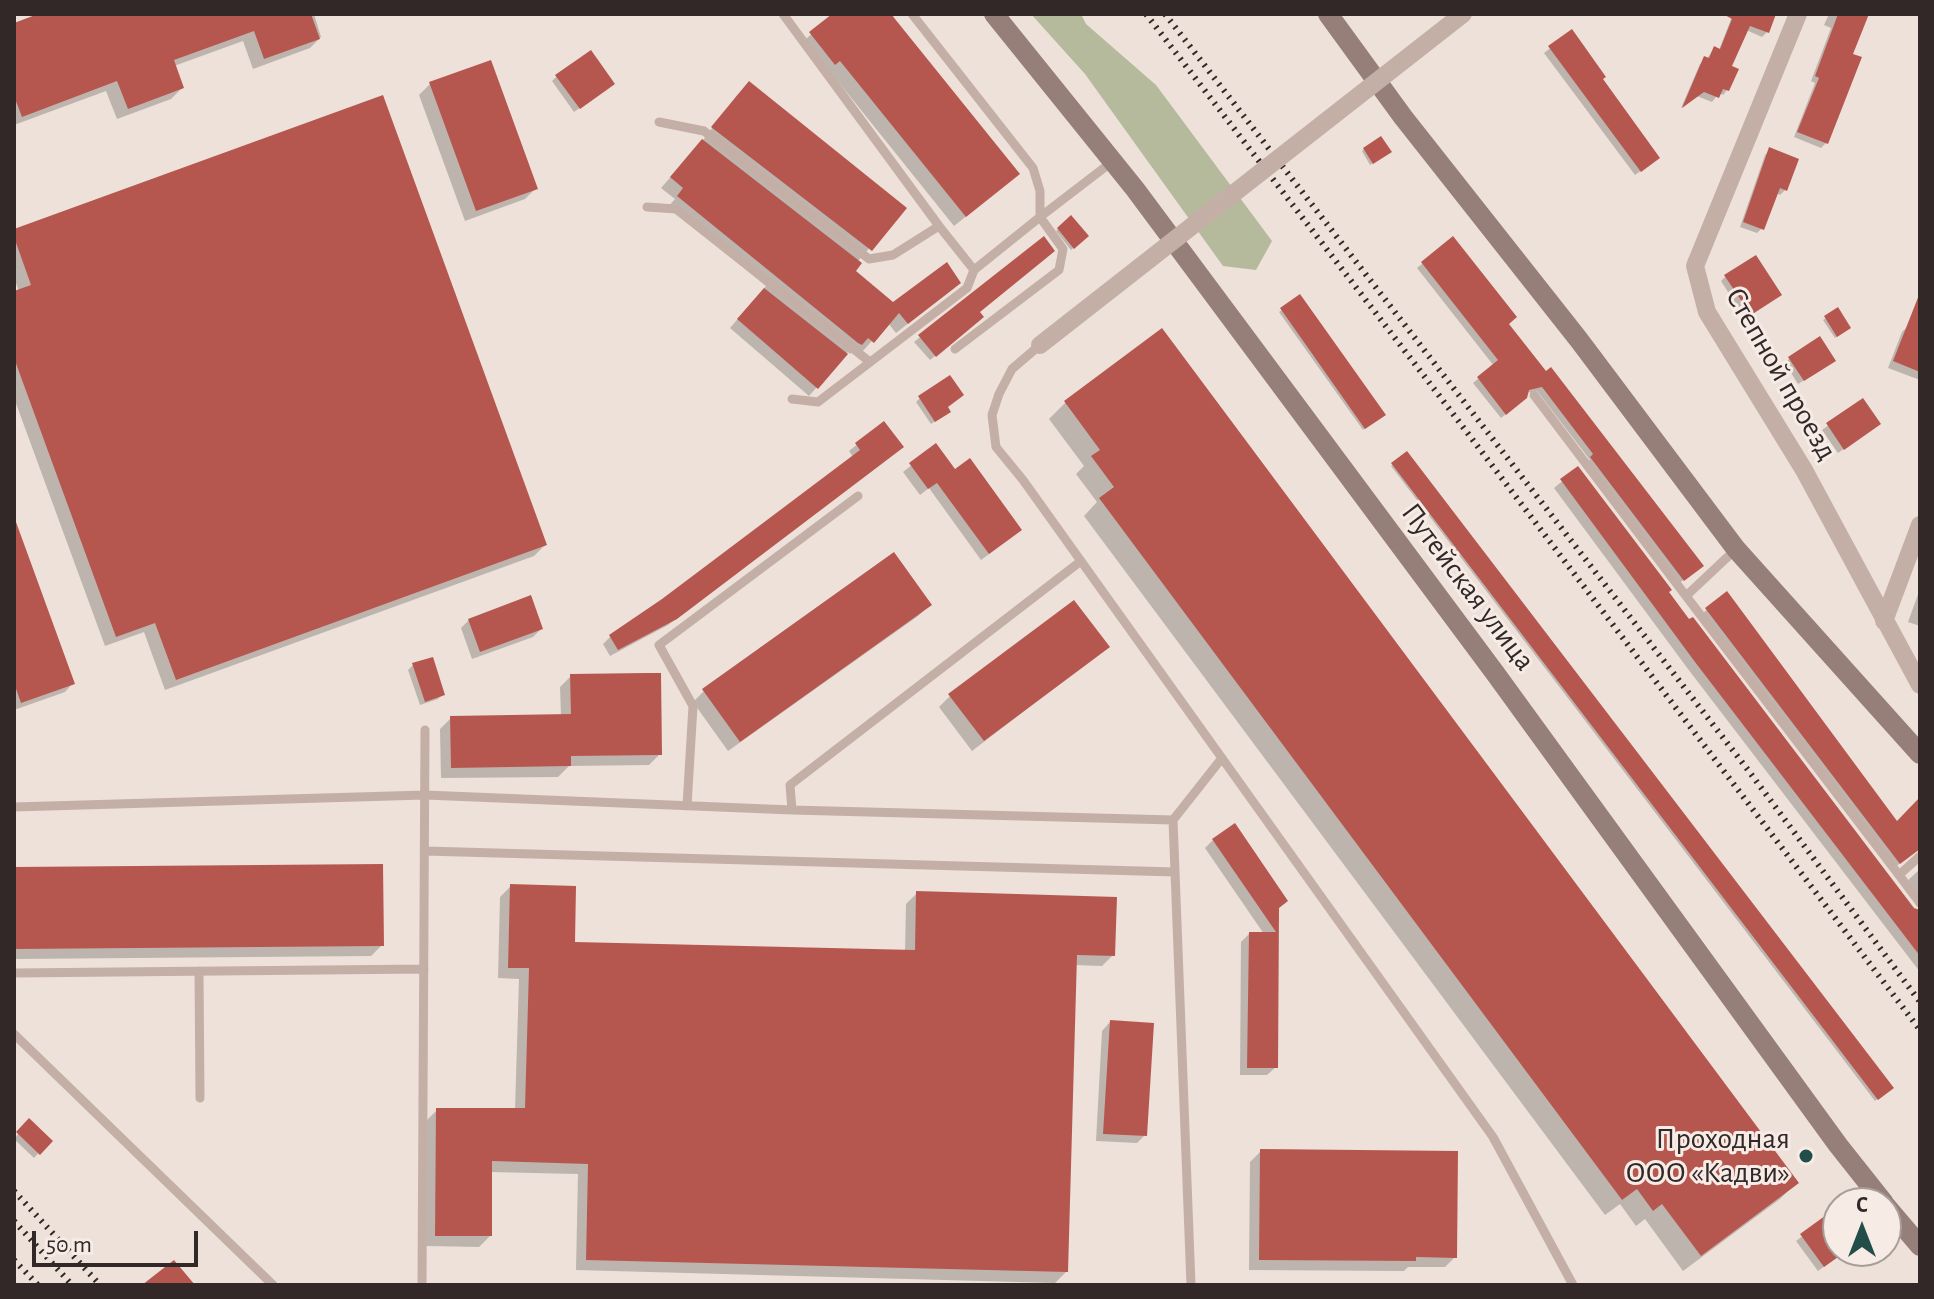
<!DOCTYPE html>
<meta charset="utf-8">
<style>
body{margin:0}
#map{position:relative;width:1934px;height:1299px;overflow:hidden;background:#ede1da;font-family:"Alegreya Sans",sans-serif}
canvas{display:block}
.frame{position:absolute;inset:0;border:16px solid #312827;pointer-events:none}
.north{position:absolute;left:1822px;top:1187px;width:80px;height:80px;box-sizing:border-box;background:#f6ebe5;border:2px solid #a79d99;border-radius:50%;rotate:0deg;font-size:22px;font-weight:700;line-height:32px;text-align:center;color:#312827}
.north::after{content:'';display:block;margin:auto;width:28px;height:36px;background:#224d49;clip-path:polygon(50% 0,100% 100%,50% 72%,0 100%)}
.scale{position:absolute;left:32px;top:1231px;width:166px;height:36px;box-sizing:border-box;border:4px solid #312827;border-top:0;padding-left:10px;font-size:24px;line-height:28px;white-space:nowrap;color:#312827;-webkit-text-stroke:6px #f6ebe5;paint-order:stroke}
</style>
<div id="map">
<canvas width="1934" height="1299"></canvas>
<div class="frame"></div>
<div class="north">С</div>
<div class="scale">50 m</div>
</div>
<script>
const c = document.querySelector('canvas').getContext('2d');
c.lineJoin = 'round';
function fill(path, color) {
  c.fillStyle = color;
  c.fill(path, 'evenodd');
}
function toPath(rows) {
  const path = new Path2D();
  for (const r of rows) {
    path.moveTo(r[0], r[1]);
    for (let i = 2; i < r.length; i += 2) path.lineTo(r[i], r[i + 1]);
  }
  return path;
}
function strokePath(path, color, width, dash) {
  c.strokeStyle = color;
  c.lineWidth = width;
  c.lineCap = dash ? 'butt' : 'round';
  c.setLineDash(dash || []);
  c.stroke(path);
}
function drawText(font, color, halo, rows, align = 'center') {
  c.font = font + ' "Alegreya Sans",sans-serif';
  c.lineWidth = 6;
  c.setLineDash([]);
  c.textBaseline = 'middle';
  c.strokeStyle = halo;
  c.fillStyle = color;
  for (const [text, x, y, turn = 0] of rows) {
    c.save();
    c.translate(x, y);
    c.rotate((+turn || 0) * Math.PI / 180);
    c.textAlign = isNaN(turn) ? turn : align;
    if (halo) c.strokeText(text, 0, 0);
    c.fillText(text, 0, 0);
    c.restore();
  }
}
fill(toPath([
 [1031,14,1081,14,1086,24,1156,85,1272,241,1256,270,1223,266,1085,74]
]), '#b5ba9c');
fill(toPath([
 [43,14,314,14,321,37,310,48,253,69,243,41,174,66,182,88,171,99,117,119,106,91,14,125,14,25],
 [835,14,896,14,892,18,1007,184,954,226,828,69,800,44],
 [1733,14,1774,14,1767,32,1762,37,1746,30,1730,67,1727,90,1723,95,1719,93,1712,102,1697,96,1681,108,1700,64,1707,59,1714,48,1719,50],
 [1829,14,1866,14,1851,55,1826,143,1821,148,1794,137,1815,83,1811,81,1831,28,1824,25],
 [1571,32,1652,163,1635,175,1544,53],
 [557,76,607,89,574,112,552,81],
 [430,84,536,188,525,199,465,221,419,95],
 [738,94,904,209,857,262,853,272,893,304,948,292,896,333,888,323,862,352,857,347,850,354,848,352,809,396,730,328,766,286,668,207,675,199,661,188,703,140],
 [1364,149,1387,154,1370,165,1362,151],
 [1770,150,1785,190,1780,195,1776,193,1762,228,1757,233,1740,227,1765,155],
 [1071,218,1086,236,1071,250,1056,231],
 [14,231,545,545,534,556,165,690,144,632,105,646,14,398,14,294,19,292,14,277],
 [1043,238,977,312,976,322,930,360,914,342],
 [1453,239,1507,324,1697,570,1678,584,1586,463,1590,460,1537,391,1526,393,1520,403,1501,418,1473,383,1494,366,1417,268],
 [1726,276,1780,295,1745,319,1721,281],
 [1300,297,1381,417,1363,430,1279,312],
 [1920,299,1920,380,1888,368,1902,332,1908,326],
 [1837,310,1847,330,1835,338,1823,320],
 [1161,331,1796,1183,1780,1199,1683,1271,1645,1219,1636,1226,1620,1204,1605,1215,1084,516,1097,502,1076,474,1084,466,1049,419,1065,403],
 [1790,358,1828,365,1798,384,1785,363],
 [920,398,946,407,945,415,931,424,916,402],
 [1862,401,1873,428,1838,453,1822,430],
 [883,424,894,454,668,625,610,656,603,644,610,637,663,601,853,457,849,451],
 [936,446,955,472,1012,537,981,560,929,488,920,495,903,472],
 [1407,454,1891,1088,1875,1101,1391,466],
 [1578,468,1667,592,1920,929,1920,972,1688,669,1554,488],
 [14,522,73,683,65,692,14,710],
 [1920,589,1920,626,1908,622],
 [1726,594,1897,823,1920,805,1920,831,1908,856,1892,870,1698,617],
 [929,605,918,616,728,751,693,702,704,691],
 [469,620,541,629,533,637,472,659,461,628],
 [1108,647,972,751,939,707,950,696],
 [413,665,443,694,438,699,420,705,408,670],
 [571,676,660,754,649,765,569,766,558,777,441,778,440,729,451,718,561,716,560,687],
 [1213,840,1277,910,1276,1067,1267,1075,1240,1075,1241,942,1249,934,1264,934,1205,848],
 [14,869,382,945,371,956,14,959],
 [1920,869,1920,906,1903,885],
 [511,886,573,943,905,952,906,904,917,893,1113,955,1102,966,1075,965,1066,1272,1055,1283,576,1270,578,1174,490,1172,490,1236,479,1247,425,1246,426,1121,437,1110,515,1110,519,979,498,978,500,897],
 [1110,1022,1145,1135,1137,1143,1096,1141,1102,1031],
 [29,1121,50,1141,34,1158,14,1139],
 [1261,1151,1455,1257,1445,1267,1408,1267,1404,1271,1249,1270,1250,1162],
 [1829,1216,1838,1228,1838,1251,1846,1251,1818,1271,1796,1241]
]), '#0003');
fill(toPath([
 [38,14,311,14,320,39,264,59,254,31,174,60,184,88,128,109,117,81,22,117,14,96,14,23],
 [832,14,891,14,1020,174,966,217,840,61,835,65,809,32],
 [1723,14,1776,14,1769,33,1750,26,1732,66,1739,69,1729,91,1723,89,1719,98,1704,92,1682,108,1704,56,1709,58,1714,46,1720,49,1732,19],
 [1838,14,1869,14,1853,54,1862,57,1828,144,1797,132,1819,78,1815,76],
 [1572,29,1606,77,1603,79,1660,158,1641,172,1548,46],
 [591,50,615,84,580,109,555,75],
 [491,60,538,189,476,211,429,82],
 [749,81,907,208,872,251,711,127],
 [383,95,547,545,176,680,155,623,116,637,14,358,14,291,31,285,14,237,14,229],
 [1381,136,1392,152,1373,164,1363,148],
 [702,139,862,263,856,271,893,302,947,262,961,283,908,324,899,313,874,343,868,338,862,345,858,343,677,196,683,188,670,177],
 [1769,147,1799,159,1787,191,1780,188,1764,230,1743,222],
 [1071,215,1089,236,1074,249,1057,228],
 [1044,236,1055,251,980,312,984,317,936,357,918,335],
 [1453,236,1517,317,1509,324,1546,371,1551,367,1704,566,1684,581,1590,457,1593,454,1542,387,1529,390,1527,398,1506,415,1477,377,1498,360,1421,262],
 [1756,255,1782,295,1751,315,1724,275],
 [764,288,848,354,818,389,737,319],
 [1300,294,1386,415,1365,429,1280,308],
 [1919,295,1920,295,1920,372,1893,361],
 [1838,307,1851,328,1837,337,1824,316],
 [1162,328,1799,1183,1701,1256,1662,1204,1653,1211,1637,1189,1622,1200,1099,498,1114,487,1091,456,1100,450,1064,401],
 [1820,336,1836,361,1804,381,1788,357],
 [950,375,964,395,948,407,951,412,935,422,918,396],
 [1863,398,1881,424,1844,450,1826,423],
 [884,421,904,447,677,619,618,650,609,635,662,599,860,450,855,443],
 [936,443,955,469,970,458,1022,530,989,554,937,483,928,489,909,463],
 [1407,451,1894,1088,1878,1100,1391,463],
 [1578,466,1672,590,1669,592,1689,619,1693,617,1914,908,1920,910,1920,956,1695,662,1560,479],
 [14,522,16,522,75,684,21,703,14,683],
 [894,552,932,605,740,742,702,689],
 [1727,591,1897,821,1920,797,1920,849,1900,864,1705,608],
 [531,595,543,629,480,652,468,619],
 [1074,600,1110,647,984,741,948,694],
 [433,657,445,695,425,702,412,663],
 [647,673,661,673,662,755,571,756,571,766,451,768,450,716,571,714,570,674],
 [1235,823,1288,901,1279,908,1278,1068,1247,1068,1249,932,1276,932,1212,839],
 [383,864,384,946,14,949,14,867],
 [510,884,576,886,575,942,915,950,916,891,1117,897,1115,956,1077,955,1068,1272,586,1260,588,1164,492,1161,492,1236,435,1236,436,1108,525,1108,529,968,508,968],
 [1110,1020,1154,1023,1147,1136,1103,1134],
 [29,1118,53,1141,40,1155,16,1132],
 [1260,1149,1458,1151,1457,1258,1416,1257,1416,1261,1259,1260],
 [1829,1213,1838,1225,1838,1257,1824,1267,1800,1234],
 [174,1260,195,1285,142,1285]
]), '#b6574f');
strokePath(toPath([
 [783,14,939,226],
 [659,122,704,131,869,259,893,255,939,226,974,270],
 [647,207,676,209,870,362],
 [1040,345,1012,369,999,394,992,415,996,447,1023,480,1493,1137,1573,1285],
 [955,349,1059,270,1063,249,1040,217,1113,161],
 [1534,395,1686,596,1736,549],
 [792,399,818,402,967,288,974,270,1040,217,1040,191,1033,168,912,14],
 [1686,596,1899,875,1920,856],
 [687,806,693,706,659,645,858,496],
 [14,807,425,795,792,810,1173,820,1222,758],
 [792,810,790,785,1081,561],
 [1173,820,1191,1285],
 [425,851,1175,872],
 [1899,875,1920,903],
 [199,971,200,1098],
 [14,973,424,969],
 [14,1034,273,1285],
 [422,1285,425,730]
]), '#c4afa7', 9);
strokePath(toPath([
 [1798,14,1695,266,1707,312,1804,470,1920,685],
 [1884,621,1920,525]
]), '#c4afa7', 18);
strokePath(toPath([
 [994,14,1135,189,1495,673,1838,1145,1884,1203],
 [1328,14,1403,117,1579,340,1736,549,1920,754],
 [1886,1206,1920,1246]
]), '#977f79', 20);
strokePath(toPath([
 [1146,14,1441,398,1920,1030],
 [1165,14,1748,770,1920,1002],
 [14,1191,100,1285],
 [14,1221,72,1285],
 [14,1260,38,1285]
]), '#312827', 6, [2, 6]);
strokePath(toPath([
 [1040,345,1463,14]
]), '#c4afa7', 18);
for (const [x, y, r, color] of [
 [1806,1156,8,"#224d49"]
]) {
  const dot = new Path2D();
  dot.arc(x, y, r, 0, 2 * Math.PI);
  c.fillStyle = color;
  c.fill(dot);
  strokePath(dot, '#f6ebe5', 3);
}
drawText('30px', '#312827', '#f6ebe5', [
 ["Степной проезд",1781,374,60],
 ["Путейская улица",1468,587,53]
]);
drawText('30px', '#312827', '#f6ebe5', [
 ["Проходная",1790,1139],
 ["ООО «Кадви»",1790,1173]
], 'right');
</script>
